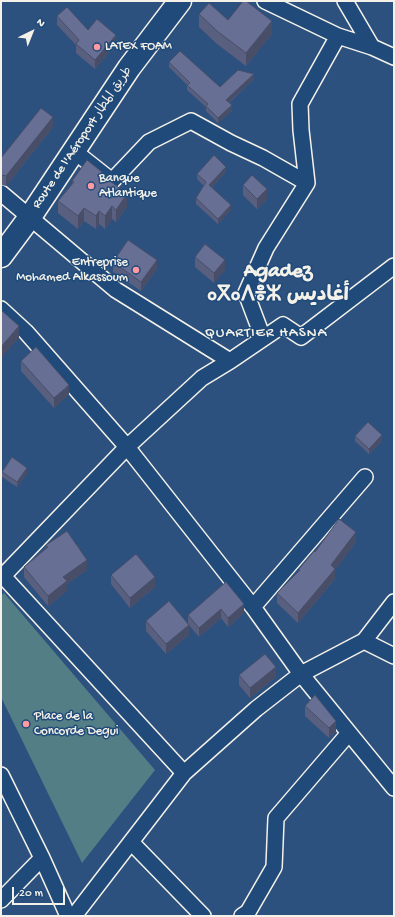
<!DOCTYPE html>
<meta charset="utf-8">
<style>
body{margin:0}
#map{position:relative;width:395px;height:917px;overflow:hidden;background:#2d517f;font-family:"Gochi Hand",sans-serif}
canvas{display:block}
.frame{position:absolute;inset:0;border:2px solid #f4f1e8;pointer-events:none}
.north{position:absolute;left:12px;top:12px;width:40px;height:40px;-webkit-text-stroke:3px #1f4a7a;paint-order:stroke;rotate:43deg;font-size:11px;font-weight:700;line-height:16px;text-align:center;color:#f4f1e8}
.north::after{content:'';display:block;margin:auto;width:14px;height:18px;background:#f4f1e8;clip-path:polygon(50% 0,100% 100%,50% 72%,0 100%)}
.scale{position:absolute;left:12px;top:887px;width:53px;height:18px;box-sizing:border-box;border:2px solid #f4f1e8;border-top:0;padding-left:5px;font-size:12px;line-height:14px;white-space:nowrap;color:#f4f1e8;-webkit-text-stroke:3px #1f4a7a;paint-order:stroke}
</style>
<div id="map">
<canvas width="395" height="917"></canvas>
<div class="frame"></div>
<div class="north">N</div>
<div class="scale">20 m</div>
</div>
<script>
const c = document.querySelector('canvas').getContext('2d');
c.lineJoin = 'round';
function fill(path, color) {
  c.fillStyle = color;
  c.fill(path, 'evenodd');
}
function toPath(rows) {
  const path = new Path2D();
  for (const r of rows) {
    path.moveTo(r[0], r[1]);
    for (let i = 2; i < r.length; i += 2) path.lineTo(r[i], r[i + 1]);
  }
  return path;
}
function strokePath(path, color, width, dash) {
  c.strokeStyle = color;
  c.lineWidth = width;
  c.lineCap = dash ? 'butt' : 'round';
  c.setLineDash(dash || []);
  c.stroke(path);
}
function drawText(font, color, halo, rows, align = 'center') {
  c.font = font + ' "Gochi Hand","Playpen Sans Arabic","Noto Sans Tifinagh",sans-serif';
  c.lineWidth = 3;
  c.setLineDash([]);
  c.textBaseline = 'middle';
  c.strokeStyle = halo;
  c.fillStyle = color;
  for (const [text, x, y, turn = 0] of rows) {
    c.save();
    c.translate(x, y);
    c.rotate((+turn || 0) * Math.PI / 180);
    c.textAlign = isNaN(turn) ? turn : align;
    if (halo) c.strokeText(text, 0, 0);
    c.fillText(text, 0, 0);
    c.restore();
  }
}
fill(toPath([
 [4,593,155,770,82,863,1,697,1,596]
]), '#537e86');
const street = toPath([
 [265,1,338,36,372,47,394,57],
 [345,1,372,47],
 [74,151,112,181,149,142,191,121,231,143,263,158,307,183],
 [1,193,116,290,230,361,283,325,301,337,394,266],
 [1,309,26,332,127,447,253,607,301,674,394,788],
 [263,338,246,293,266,248,307,183,301,130,300,104,338,36],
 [3,576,184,773],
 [1,578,127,447,202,378,230,361],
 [253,607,365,477],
 [364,641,394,656],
 [1,775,42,858,68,916],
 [131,842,203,916],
 [1,900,42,858],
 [74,916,184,773,256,709,301,674,364,641,394,602],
 [242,916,248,912,274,867,276,818,349,733]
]);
const secondary = toPath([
 [1,256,30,217,129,68,180,1]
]);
strokePath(street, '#f4f1e8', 18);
strokePath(secondary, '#f4f1e8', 25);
strokePath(street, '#1f4a7a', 15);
strokePath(secondary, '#1f4a7a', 22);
fill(toPath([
 [199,14,228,20,272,34,246,66,217,44,199,27],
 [57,16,88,30,116,44,95,69,76,53,76,45,57,25],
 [169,62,220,87,254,79,229,103,232,111,218,123,206,111,206,107,187,90,187,85,169,67],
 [53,127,6,186,1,185,1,158],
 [226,172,212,187,231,210,218,224,196,204,196,198,204,186,197,179,197,174],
 [102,175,127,207,116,222,112,219,105,229,99,224,96,229,84,221,78,229,58,213,58,201,72,184,72,181],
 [243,185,267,199,257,209,243,195],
 [195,257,225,270,214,283,195,267],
 [113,262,157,269,141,291,113,272],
 [21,361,69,394,54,408,21,371],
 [355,436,382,441,369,454,355,441],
 [2,472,27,473,17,487,2,477],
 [356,542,335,570,335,579,298,623,277,603,277,593,299,571,299,569,315,552],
 [46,545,87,570,67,584,67,591,48,606,24,577,24,567,46,548],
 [111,575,155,587,130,608,111,584],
 [244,604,244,613,228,627,221,618,199,637,188,624,188,615],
 [146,621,189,635,166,654,146,631],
 [239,675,276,677,250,698,239,685],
 [305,706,336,731,329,738,305,716]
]), '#595f7f');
fill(toPath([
 [272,21,272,34,246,66,246,53],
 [116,35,116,44,95,69,95,60],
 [254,74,254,79,226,105,226,100],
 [232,105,232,111,218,123,218,118],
 [53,117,53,127,6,186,6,176],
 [226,167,226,172,209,190,209,185],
 [267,189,267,199,257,209,257,199],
 [127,194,127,207,116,222,116,210],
 [231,205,231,210,218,224,218,219],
 [112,206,112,219,105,229,105,216],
 [84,208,84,221,78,229,78,216],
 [99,211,99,224,96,229,96,216],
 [157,260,157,269,141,291,141,282],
 [225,260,225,270,214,283,214,273],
 [19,326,19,338,1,358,1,347],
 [69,385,69,394,54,408,54,398],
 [382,435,382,441,369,454,369,449],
 [27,468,27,473,17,487,17,482],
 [356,532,356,542,335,570,335,579,298,623,298,613,331,565],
 [87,560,87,570,67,584,67,591,48,606,48,596,63,577],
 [155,577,155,587,130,608,130,598],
 [244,604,244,613,228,627,228,618],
 [221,609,221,618,199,637,199,628],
 [189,625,189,635,166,654,166,644],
 [276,667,276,677,250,698,250,688],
 [336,721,336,731,329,738,329,728]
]), '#484e68');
const building = toPath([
 [243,1,246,1,272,21,246,53,217,31,199,14,209,3,228,20,243,1],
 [67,7,88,30,97,19,116,35,95,60,76,44,79,40,57,16,67,7],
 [180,51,220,87,238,70,254,74,226,100,232,105,218,118,206,106,208,104,187,85,190,83,169,62,180,51],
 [41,108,53,117,6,176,1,175,1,158,41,108],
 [214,155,226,167,209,185,231,205,218,219,196,198,206,182,197,174,214,155],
 [87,160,102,172,101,174,127,194,116,210,112,206,105,216,99,211,96,216,84,208,78,216,58,201,74,182,72,181,87,160],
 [252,175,267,189,257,199,243,185,252,175],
 [128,240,157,260,141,282,113,262,128,240],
 [205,244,225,260,214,273,195,257,205,244],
 [1,310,19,326,1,347,1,310],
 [36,347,69,385,54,398,21,361,36,347],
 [368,422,382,435,369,449,355,436,368,422],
 [12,457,27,468,17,482,2,472,12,457],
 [339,519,356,532,331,565,335,569,298,613,277,593,300,570,299,569,314,551,315,552,339,519],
 [67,531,87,560,63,577,67,581,48,596,24,567,48,547,46,545,67,531],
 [136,554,155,577,130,598,111,575,136,554],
 [226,582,244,604,228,618,221,609,199,628,188,615,226,582],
 [169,601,189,625,166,644,146,621,169,601],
 [265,654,276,667,250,688,239,675,265,654],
 [315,695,336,721,329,728,305,706,315,695]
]);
fill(building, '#676f94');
strokePath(building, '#484e68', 1);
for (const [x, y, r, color] of [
 [97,47,4,"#ff9aa2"],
 [91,186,4,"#ff9aa2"],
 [136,270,4,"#ff9aa2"],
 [26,724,4,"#ff9aa2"]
]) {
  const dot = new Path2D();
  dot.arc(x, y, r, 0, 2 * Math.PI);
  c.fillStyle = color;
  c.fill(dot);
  strokePath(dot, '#1f4a7a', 1.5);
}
drawText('13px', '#f4f1e8', '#1f4a7a', [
 ["LATEX FOAM",105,47],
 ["Banque",99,179],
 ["Atlantique",99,194],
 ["Entreprise",128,263,"right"],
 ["Mohamed Alkassoum",128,278,"right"],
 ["Place de la",34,717],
 ["Concorde Degui",34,732]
], 'left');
drawText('13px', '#f4f1e8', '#1f4a7a', [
 ["Route de l'Aéroport طريق المطار",83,138,-56]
]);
c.letterSpacing = '1px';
drawText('15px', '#f4f1e8', '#1f4a7a', [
 ["QUARTIER HASNA",266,334]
]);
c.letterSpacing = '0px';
drawText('bold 21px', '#f4f1e8', '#1f4a7a', [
 ["Agadez",278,273],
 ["ⴰⴳⴰⴷⴻⵣ أغاديس",278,297]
]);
</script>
